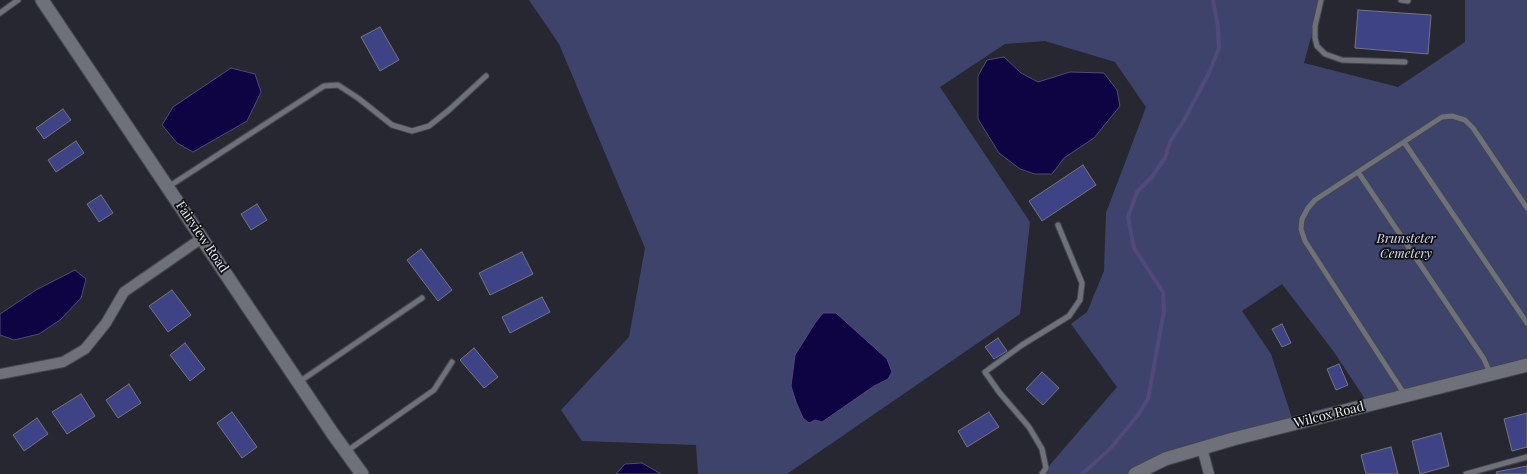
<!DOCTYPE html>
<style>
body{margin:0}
canvas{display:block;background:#262730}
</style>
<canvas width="1527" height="474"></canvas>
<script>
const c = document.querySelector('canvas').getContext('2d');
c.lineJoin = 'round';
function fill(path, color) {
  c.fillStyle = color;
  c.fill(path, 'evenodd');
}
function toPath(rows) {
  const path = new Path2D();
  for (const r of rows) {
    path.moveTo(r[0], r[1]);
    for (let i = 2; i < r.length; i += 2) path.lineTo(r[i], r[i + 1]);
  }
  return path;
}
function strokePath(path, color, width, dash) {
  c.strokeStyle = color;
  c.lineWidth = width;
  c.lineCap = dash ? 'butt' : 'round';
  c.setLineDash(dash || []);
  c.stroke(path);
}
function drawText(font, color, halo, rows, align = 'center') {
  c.font = font + ' "Playfair Display",serif';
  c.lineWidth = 3.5;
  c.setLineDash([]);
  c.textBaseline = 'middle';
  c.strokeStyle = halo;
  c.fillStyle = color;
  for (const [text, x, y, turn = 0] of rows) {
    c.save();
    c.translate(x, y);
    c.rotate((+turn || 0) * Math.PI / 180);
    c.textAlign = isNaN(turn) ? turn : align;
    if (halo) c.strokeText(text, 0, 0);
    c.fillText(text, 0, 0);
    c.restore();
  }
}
fill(toPath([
 [529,0,1321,0,1304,63,1398,87,1465,42,1465,0,1527,0,1527,365,1369,405,1334,352,1282,284,1242,311,1271,354,1294,424,1135,474,1042,474,1117,387,1071,324,1087,312,1104,271,1106,213,1146,107,1115,62,1045,41,1005,44,940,87,1030,222,1020,314,787,474,698,474,696,445,582,441,561,410,629,337,645,248,559,44],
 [836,313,845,322,888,379,874,386,822,422,815,420,809,423,803,418,796,402,791,386,795,355,815,323]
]), '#3e436c');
const water = toPath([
 [1004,57,1021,73,1038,82,1070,72,1104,73,1117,90,1120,106,1094,138,1064,158,1052,174,1035,174,1020,169,999,153,978,119,978,76,987,60,1004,57],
 [231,68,255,74,261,92,247,121,193,152,177,143,162,125,173,107,231,68],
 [75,270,86,279,81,298,60,320,39,334,14,340,0,335,0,314,36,290,75,270],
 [823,313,836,313,887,359,892,372,888,379,874,386,822,422,815,420,809,423,803,418,796,402,791,386,795,355,815,323,823,313],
 [642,463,661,474,616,474,625,464,642,463]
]);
fill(water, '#0e0343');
strokePath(water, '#514978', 1);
strokePath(toPath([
 [1082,474,1110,449,1138,415,1148,399,1164,311,1163,292,1134,248,1128,217,1137,192,1152,177,1165,158,1170,142,1183,122,1208,75,1219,48,1218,27,1213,0]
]), '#514978', 4);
const building = toPath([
 [1358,10,1431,15,1428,54,1355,48,1358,10],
 [380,27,399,60,380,71,361,37,380,27],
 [63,109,71,120,44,139,36,128,63,109],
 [76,141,84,153,56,172,48,160,76,141],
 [1083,165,1096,185,1042,221,1029,201,1083,165],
 [101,195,113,213,99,222,87,204,101,195],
 [257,204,267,220,251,230,241,214,257,204],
 [421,249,452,290,438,301,407,260,421,249],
 [522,252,533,274,490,295,479,273,522,252],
 [172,290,191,315,168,332,149,306,172,290],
 [542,297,550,312,510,333,502,317,542,297],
 [1282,324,1291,343,1282,347,1272,329,1282,324],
 [998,338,1007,351,994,359,985,347,998,338],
 [185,343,205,369,190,381,170,355,185,343],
 [474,348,498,377,484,388,460,360,474,348],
 [1339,364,1348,385,1336,390,1327,369,1339,364],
 [1042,372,1059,388,1043,405,1026,389,1042,372],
 [129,384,141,403,118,418,106,400,129,384],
 [81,394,95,416,67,434,52,412,81,394],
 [232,412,257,447,242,458,217,423,232,412],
 [989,412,999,427,967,447,958,431,989,412],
 [1527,413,1527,447,1512,451,1504,419,1527,413],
 [37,418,48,434,24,451,13,435,37,418],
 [1441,433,1449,466,1420,474,1412,441,1441,433],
 [1391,447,1398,474,1366,474,1361,455,1391,447],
 [1527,466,1527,474,1497,474,1496,472,1527,466]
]);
fill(building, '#3e4386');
strokePath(building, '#73757f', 1);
const service = toPath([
 [1321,0,1315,26,1315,38,1317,46,1325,54,1342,60,1405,62],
 [1401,0,1408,1],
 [0,13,18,0],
 [1404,142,1527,323],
 [1358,172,1484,359,1490,373],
 [168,187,324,86,338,85,358,98,392,125,412,131,429,126,449,110,486,76],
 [299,382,422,298],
 [1405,395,1305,241,1301,229,1302,219,1308,208,1315,200,1442,117,1452,116,1465,120,1473,128,1527,208],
 [347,451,434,390,452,362],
 [1042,474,1046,468,1042,449,1029,427,999,392,985,372,1022,345,1069,316,1080,300,1082,283,1058,225],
 [1466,474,1527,457]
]);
const minor = toPath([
 [0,374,63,362,85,349,106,323,124,292,202,238],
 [1202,448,1209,474]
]);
const tertiary = toPath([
 [42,0,333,434,362,474],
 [1135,474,1165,459,1233,439,1527,365]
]);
strokePath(service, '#44454d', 7);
strokePath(minor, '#44454d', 12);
strokePath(tertiary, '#44454d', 15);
strokePath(service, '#6e707a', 5);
strokePath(minor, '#6e707a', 10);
strokePath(tertiary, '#6e707a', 13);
drawText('13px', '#ecedf3', '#101114', [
 ["Fairview Road",202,237,56],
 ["Wilcox Road",1329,415,-14]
]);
drawText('italic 13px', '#d7dbef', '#101114', [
 ["Brunsteter",1406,239],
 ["Cemetery",1406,254]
]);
</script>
